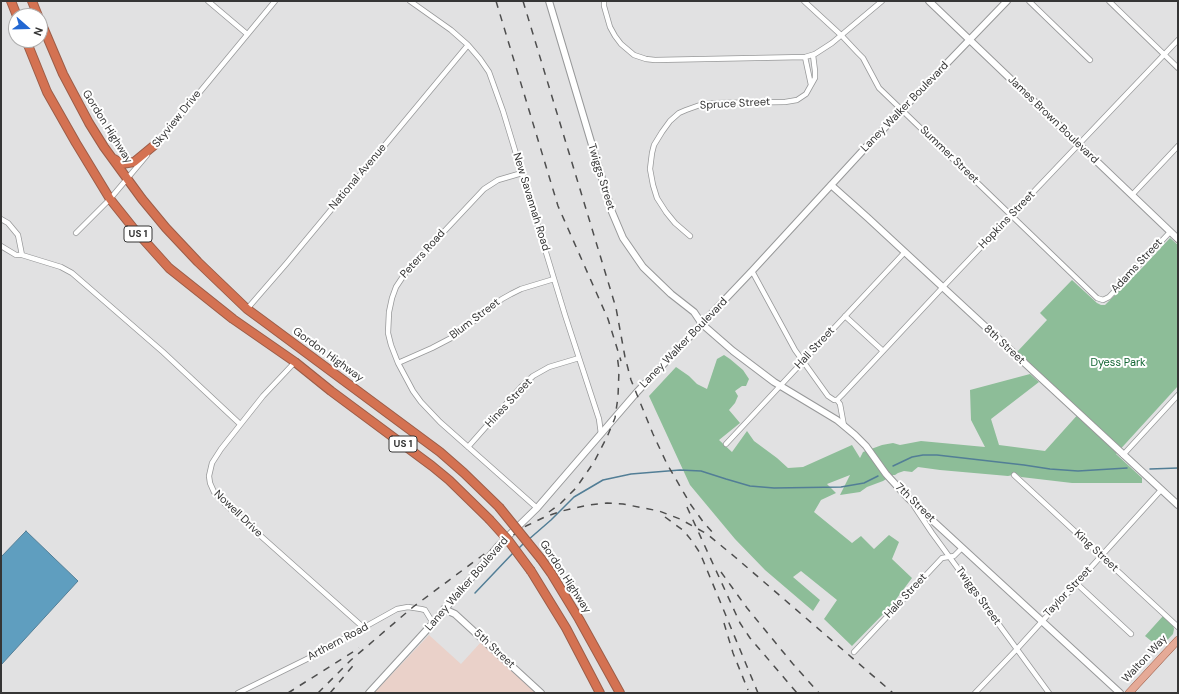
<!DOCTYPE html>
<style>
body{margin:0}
#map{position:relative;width:1179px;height:694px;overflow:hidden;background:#e1e1e2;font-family:"DM Sans",sans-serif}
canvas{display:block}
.frame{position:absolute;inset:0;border:2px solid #353535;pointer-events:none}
.north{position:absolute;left:8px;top:8px;width:40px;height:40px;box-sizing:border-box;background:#fff;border:1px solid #aeaeae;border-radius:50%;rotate:110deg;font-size:11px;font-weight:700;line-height:16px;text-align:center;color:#353535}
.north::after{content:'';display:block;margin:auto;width:14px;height:18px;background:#2267d2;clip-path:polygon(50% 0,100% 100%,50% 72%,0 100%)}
</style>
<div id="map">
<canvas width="1179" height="694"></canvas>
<div class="frame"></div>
<div class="north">N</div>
</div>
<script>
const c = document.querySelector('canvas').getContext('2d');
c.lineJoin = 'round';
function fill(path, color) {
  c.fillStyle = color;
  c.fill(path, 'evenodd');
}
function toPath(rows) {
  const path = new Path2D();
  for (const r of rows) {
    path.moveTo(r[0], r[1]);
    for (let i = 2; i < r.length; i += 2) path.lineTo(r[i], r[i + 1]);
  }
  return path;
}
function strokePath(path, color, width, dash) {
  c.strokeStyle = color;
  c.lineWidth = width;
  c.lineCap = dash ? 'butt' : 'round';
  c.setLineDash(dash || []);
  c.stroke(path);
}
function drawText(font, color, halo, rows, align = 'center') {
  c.font = font + ' "DM Sans",sans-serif';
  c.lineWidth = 4;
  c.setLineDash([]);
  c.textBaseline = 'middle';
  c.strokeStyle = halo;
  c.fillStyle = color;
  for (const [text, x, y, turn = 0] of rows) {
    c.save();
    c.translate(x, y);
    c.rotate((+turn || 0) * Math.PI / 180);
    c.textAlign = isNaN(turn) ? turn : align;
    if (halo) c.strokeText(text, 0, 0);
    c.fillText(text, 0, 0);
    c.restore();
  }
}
fill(toPath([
 [429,635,461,664,481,642,536,693,374,693]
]), '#ead1c9');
fill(toPath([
 [1170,238,1178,245,1178,386,1116,454,1142,478,1142,483,1072,483,1021,477,1017,474,1008,476,940,470,918,467,912,472,904,471,898,473,895,475,893,475,883,481,867,487,860,492,840,495,850,475,827,484,836,493,821,500,814,512,852,543,861,536,874,549,889,535,899,542,892,559,912,578,891,606,852,646,824,619,837,600,801,571,793,577,820,600,813,611,765,570,735,539,690,485,649,396,676,367,689,376,697,384,707,389,717,359,724,355,730,359,743,370,749,379,746,386,742,386,735,391,738,396,735,403,729,410,740,423,719,440,732,452,747,431,754,441,777,458,788,468,803,467,852,445,860,458,863,452,882,445,893,443,900,445,921,441,985,447,971,420,970,390,1030,374,1039,382,991,419,999,445,1045,451,1081,411,1017,352,1047,320,1040,313,1072,280,1097,303,1101,305,1105,305,1142,268],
 [1163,616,1173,625,1174,629,1173,634,1160,648,1145,636]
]), '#8dbd98');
const water = toPath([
 [26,531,78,581,1,665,1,557,26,531]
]);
fill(water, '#5f9ebf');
strokePath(water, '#527e96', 1);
strokePath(toPath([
 [893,466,912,457,923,455,937,455,1024,465,1050,469,1078,471,1127,468],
 [1150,469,1178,468],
 [528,540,551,520,574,497,603,480,631,474,680,470,701,471,726,479,750,486,774,488,841,487,864,483,878,476],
 [518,549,524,543],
 [475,593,513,553]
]), '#527e96', 1.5);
const street = toPath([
 [208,1,247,34],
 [410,1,451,30,468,45,480,59,489,72,503,111,565,315,599,419,601,434],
 [604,1,604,6,610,27,615,36,621,44,634,55,646,59,655,60,805,57,815,54,832,43,882,1],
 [804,1,842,36,858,53,863,58,879,88,1097,298,1103,300,1109,297,1170,232],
 [1029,1,1090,60],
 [1109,1,1178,68],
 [805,57,811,85],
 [156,145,275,1],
 [522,173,498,180,484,189,406,272,396,287,392,298,389,312,388,333,391,345,398,363,413,391,421,402,440,422,537,508],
 [1132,195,1178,146],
 [1,219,8,223,18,235,22,255],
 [76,233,110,199,147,155],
 [690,236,675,223,666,212,657,198,653,185,650,169,652,153,654,145,662,132,670,121,679,113,686,110,700,105,716,103,785,102,797,100,806,94,815,78,815,71,813,55],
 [1,246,16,255,22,255,61,267,72,273,163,352,240,424],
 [752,271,795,350,828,396,834,400,837,400,840,404,844,426],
 [247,309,286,264,468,45],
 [845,316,883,351],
 [295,362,263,396,221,449,212,463,209,476,210,483,214,492,226,505,364,628],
 [398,363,432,348,455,336,502,299,511,294,521,289,554,279],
 [837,400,842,395,942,288,1178,40],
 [726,444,904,253],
 [468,447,521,387,533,376,549,367,579,358],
 [1123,455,1178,395],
 [1014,475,1178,627],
 [914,506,932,533,1049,693],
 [1076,583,1131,634],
 [854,652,942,558,954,556,962,548],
 [238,693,309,658,397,609,408,607,421,609,425,610,433,623],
 [975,693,1017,649,1161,490]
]);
const secondary = toPath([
 [549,1,612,212,623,238,643,267,671,294,694,312,702,324,733,351,774,382,837,420,855,435,866,446,886,474,908,498,1120,693],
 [929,1,1178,239],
 [831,185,868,218,1178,505],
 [444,609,455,614,541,693],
 [369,693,433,623,499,545,537,508,637,392,752,271,867,146,1007,1]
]);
const primary = toPath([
 [1129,693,1178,640]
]);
const highway = toPath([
 [11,1,17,16],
 [32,1,38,16],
 [40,20,63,74,89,123,104,147,142,199,166,228,198,262,247,309,262,320,440,452,464,473,499,507],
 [26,40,47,92,76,143,110,199,134,229,169,268,233,319,295,362,331,391,432,466,449,480,489,519],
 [114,159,122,164,134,162,157,143],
 [541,559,551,573,579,619,620,693],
 [531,571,566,628,600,693]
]);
strokePath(street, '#979899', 6);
strokePath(secondary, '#979899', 8);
strokePath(primary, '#9c5d48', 8);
strokePath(highway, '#9c5d48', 10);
strokePath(street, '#fff', 4.5);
strokePath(secondary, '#fff', 6);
strokePath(primary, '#e5aa97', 7);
strokePath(highway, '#d47252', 8);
strokePath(toPath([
 [496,1,558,206,608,319,621,361],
 [523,1,616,308,625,357,631,380,653,434,667,464,691,505,704,523,715,535],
 [687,507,740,623,750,638,797,693],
 [549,512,561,503,576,488,594,462,607,437,615,418,618,397,619,370,617,355],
 [665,517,684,531,692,541,700,553,758,693],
 [721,572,747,608,793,664,819,693],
 [724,623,733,653,748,690],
 [288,693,359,648],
 [318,693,351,660,413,607,483,555,499,545,526,526,547,516,562,511,588,505,607,503,623,504,659,511,680,519,707,534,735,557,893,693],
 [330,693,357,661]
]), '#4e4e4e', 1.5, [7, 7]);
const highwayBridge = toPath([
 [499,507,541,559],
 [489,519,508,540,531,571]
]);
strokePath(highwayBridge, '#9c5d48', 10, []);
strokePath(highwayBridge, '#d47252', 8);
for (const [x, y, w] of [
 [138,234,28],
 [403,444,28]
]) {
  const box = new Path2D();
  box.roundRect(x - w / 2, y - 8, w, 16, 3);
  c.fillStyle = '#fff';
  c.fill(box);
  strokePath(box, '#353535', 1);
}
drawText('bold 10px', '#353535', null, [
 ["US 1",138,234],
 ["US 1",403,444]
]);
drawText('11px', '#353535', '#fff', [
 ["Spruce Street",735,104,-3],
 ["Laney Walker Boulevard",905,107,-46],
 ["Skyview Drive",177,119,-51],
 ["James Brown Boulevard",1053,120,44],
 ["Gordon Highway",107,127,58],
 ["Summer Street",949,155,44],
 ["National Avenue",358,177,-50],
 ["Twiggs Street",601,177,73],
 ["New Savannah Road",531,202,73],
 ["Hopkins Street",1007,220,-46],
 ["Peters Road",423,254,-48],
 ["Adams Street",1137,266,-47],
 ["Blum Street",475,319,-37],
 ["Laney Walker Boulevard",684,343,-46],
 ["8th Street",1004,345,43],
 ["Hall Street",815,348,-47],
 ["Gordon Highway",328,355,36],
 ["Hines Street",509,403,-47],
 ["7th Street",915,503,44],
 ["Nowell Drive",238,514,44],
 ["King Street",1096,551,43],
 ["Gordon Highway",565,577,57],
 ["Laney Walker Boulevard",467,584,-49],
 ["Taylor Street",1068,592,-47],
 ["Hale Street",906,596,-47],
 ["Twiggs Street",978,596,54],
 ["Arthern Road",338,642,-28],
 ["5th Street",494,649,43],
 ["Walton Way",1145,659,-47]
]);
drawText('11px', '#156735', '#fff', [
 ["Dyess Park",1118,363]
]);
</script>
